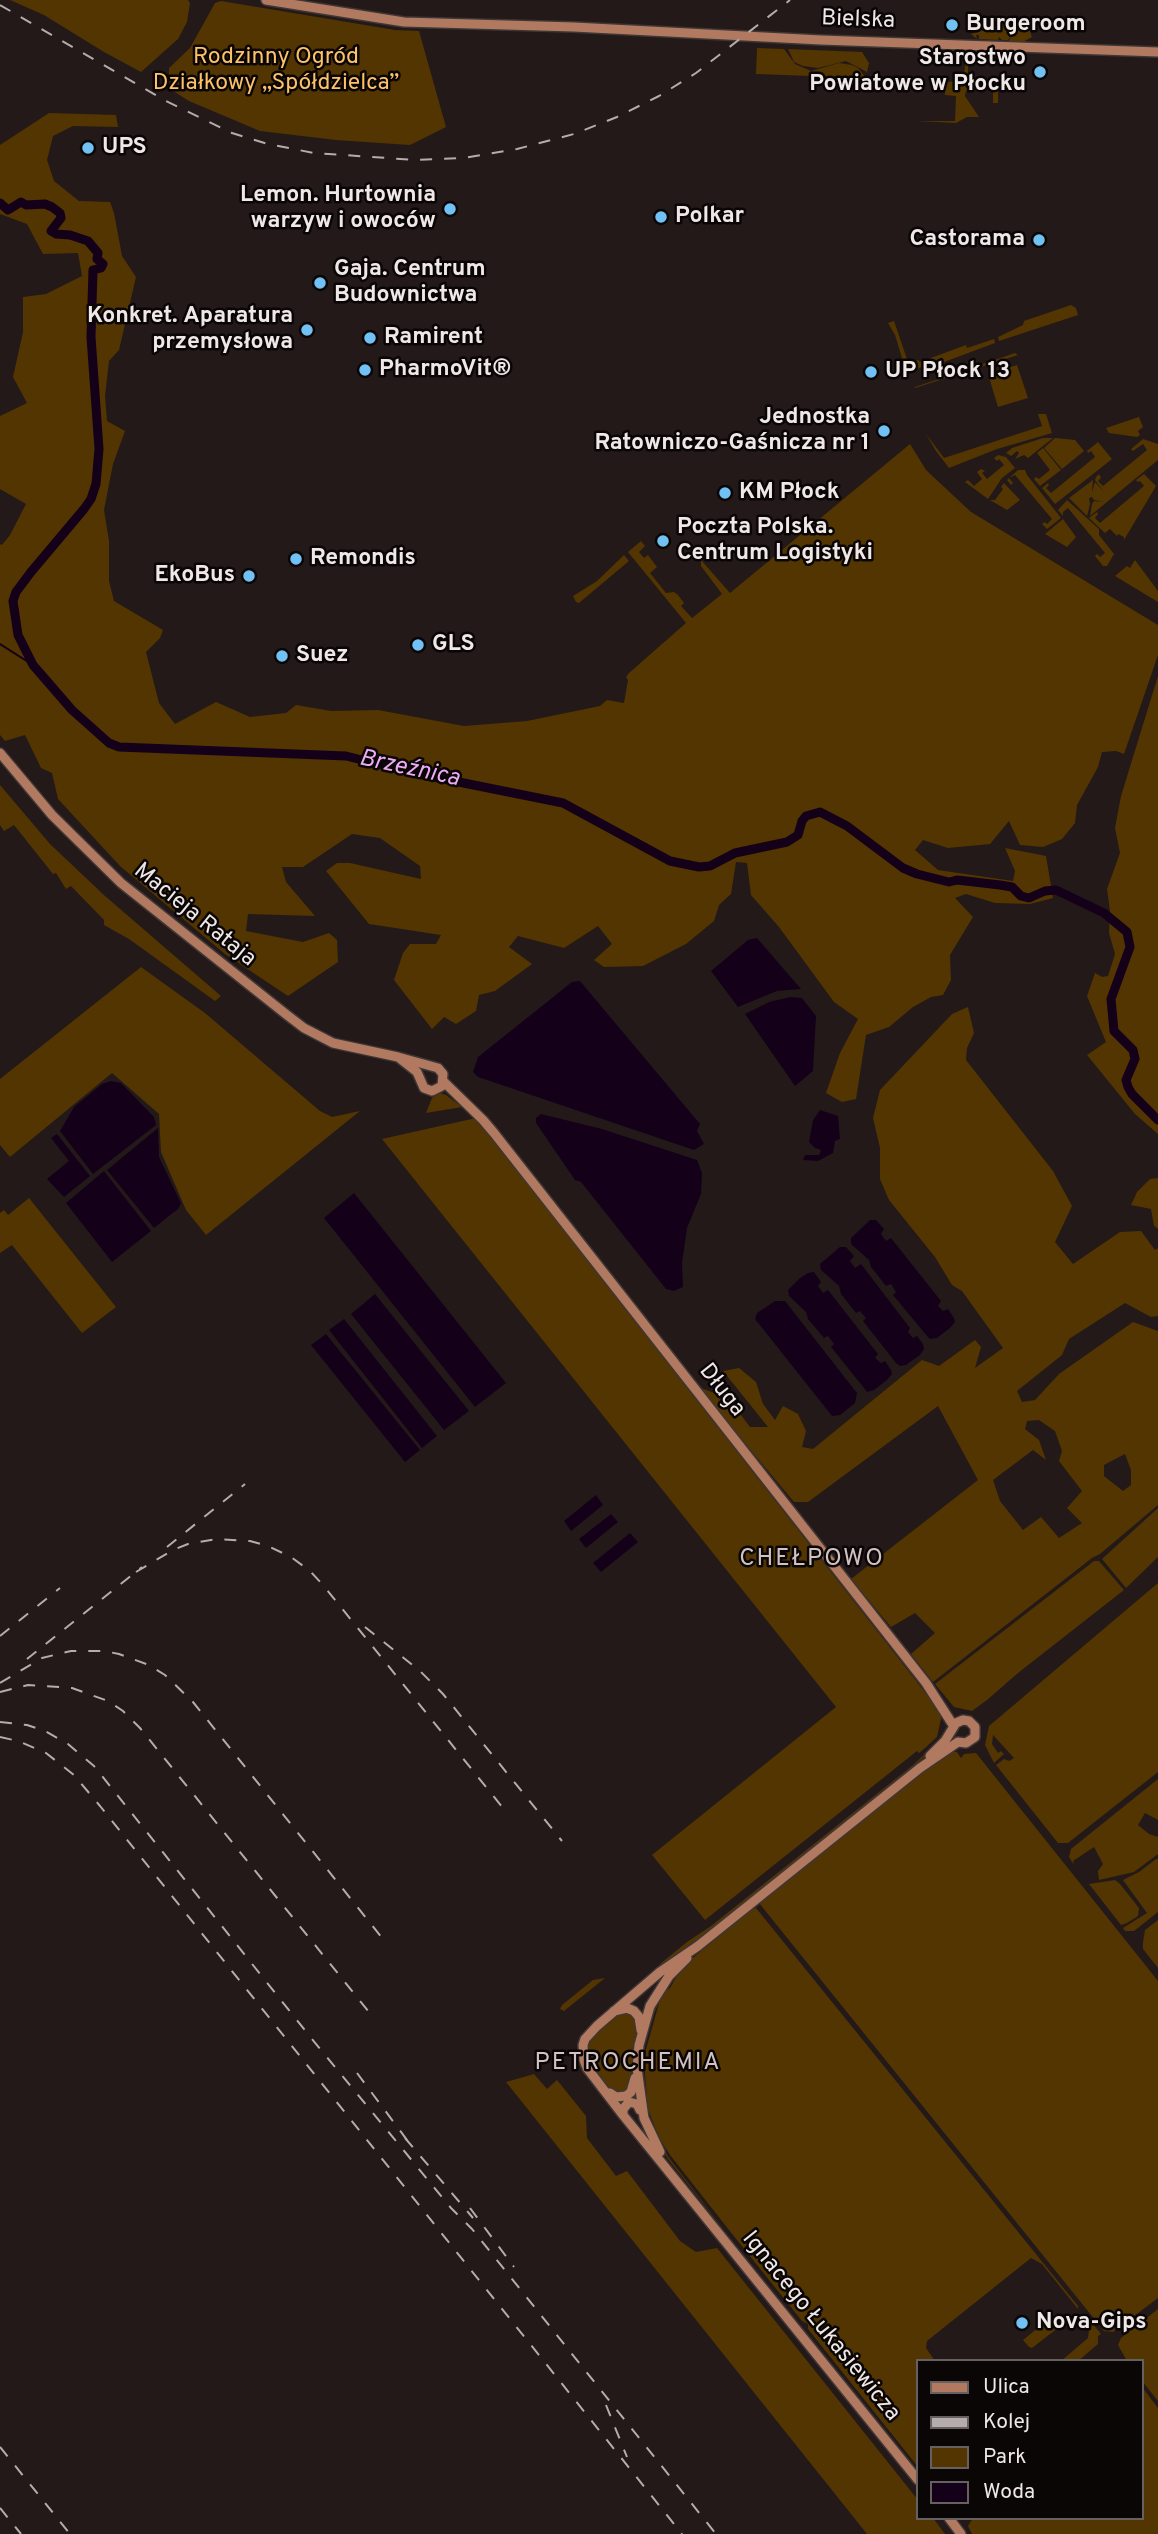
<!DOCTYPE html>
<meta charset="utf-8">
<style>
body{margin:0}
#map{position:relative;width:1158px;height:2534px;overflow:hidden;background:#241919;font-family:Overpass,sans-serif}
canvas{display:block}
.legend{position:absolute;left:916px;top:2359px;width:228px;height:161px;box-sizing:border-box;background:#0a0606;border:2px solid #666060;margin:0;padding:9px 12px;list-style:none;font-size:21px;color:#f0e7e7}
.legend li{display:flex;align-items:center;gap:14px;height:35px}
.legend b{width:35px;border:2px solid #666060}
</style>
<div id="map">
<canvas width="1158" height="2534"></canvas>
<ul class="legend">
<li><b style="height:9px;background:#b07960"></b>Ulica</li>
<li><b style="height:9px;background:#b5acac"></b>Kolej</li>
<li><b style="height:19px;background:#523500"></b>Park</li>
<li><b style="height:19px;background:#150019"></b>Woda</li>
</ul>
</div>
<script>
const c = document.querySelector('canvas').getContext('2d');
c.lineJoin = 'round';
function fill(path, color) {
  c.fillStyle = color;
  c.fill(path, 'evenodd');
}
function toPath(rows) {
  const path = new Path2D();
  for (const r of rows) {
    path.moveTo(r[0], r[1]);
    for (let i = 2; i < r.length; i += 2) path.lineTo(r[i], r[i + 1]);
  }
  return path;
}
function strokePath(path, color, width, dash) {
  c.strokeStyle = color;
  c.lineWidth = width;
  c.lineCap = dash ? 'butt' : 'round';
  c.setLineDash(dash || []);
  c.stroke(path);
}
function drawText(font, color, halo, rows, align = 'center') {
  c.font = font + ' Overpass,sans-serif';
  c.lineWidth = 5;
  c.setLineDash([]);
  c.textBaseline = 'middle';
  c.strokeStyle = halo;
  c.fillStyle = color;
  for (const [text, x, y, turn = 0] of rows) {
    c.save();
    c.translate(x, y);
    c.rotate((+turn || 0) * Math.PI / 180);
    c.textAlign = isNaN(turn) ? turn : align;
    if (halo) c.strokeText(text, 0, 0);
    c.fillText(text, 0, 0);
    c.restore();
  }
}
fill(toPath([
 [10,0,188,0,190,3,187,22,178,39,141,72,104,52,44,15],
 [221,1,395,30,419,31,446,127,410,145,336,140,260,131,189,101,162,84,169,76,169,68,190,48,215,3],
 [1022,18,1026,20,1032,37,1023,42,1009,41,1011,36,1008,40,1002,40,999,37,998,40,979,39,979,35,976,35,977,39,971,34],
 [757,48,784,49,795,64,811,71,839,63,852,65,858,68,866,78,756,74],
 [788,49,862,52,869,63,867,72,846,61,818,68,803,66,794,62],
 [1001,53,1001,56,982,56,974,61,968,62,968,75,1005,85,998,85,998,103,993,103,993,88,972,85,966,91,965,96,979,117,967,117,956,123,917,121,955,121,956,96,945,95,945,88,940,87,940,83,963,80,967,54],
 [49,113,116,115,118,127,73,126,53,136,47,160,54,181,79,201,110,202,114,213,122,256,136,277,119,350,109,361,105,396,107,421,125,431,113,464,104,510,109,541,109,581,114,601,163,630,160,638,146,652,159,703,175,724,216,702,250,717,286,713,296,705,331,711,378,710,464,726,527,721,600,706,607,700,624,703,628,680,626,677,629,673,686,623,628,552,641,541,645,546,639,552,644,558,648,555,657,567,650,573,666,593,674,592,678,595,684,603,681,606,692,618,722,594,701,566,701,560,730,593,910,444,926,470,971,512,1158,625,1158,655,1124,754,1116,751,1102,752,1098,767,1077,805,1075,823,1062,839,1043,847,1020,845,1009,821,990,844,948,848,923,840,915,850,938,870,1013,881,1015,871,1005,848,1046,856,1053,898,1030,904,995,903,966,894,955,898,973,917,950,955,951,980,943,995,931,997,913,1007,889,1027,866,1035,856,1099,842,1102,826,1093,840,1053,858,1019,834,1002,779,927,751,895,747,863,736,862,731,894,719,905,714,921,686,944,643,966,604,967,594,960,612,944,598,926,564,948,518,936,509,947,532,964,495,991,479,995,476,1011,456,1024,444,1017,432,1029,394,980,403,953,410,944,436,944,441,935,369,924,326,871,337,863,350,863,421,879,420,866,380,838,352,834,303,867,282,867,286,882,315,916,248,914,246,931,303,942,329,933,337,940,338,962,288,996,225,954,120,866,58,799,52,773,41,768,25,735,5,741,0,735,0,544,2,545,10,535,26,504,0,489,0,416,27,403,13,377,23,332,23,297,46,294,82,276,78,253,43,254,27,224,0,214,0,145],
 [1071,305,1076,308,1078,315,999,341,998,337,1023,325,1024,321],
 [894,321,908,362,910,363,918,360,920,362,966,345,967,348,994,339,995,343,928,368,922,367,913,370,913,372,909,373,906,371,895,335,888,323],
 [1015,353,1018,355,915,388,915,387],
 [1017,365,1028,398,998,407,988,374],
 [1038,414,1046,414,1052,433,997,449,949,468,936,451,926,434,944,458,1042,426],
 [1139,417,1143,427,1138,431,1140,435,1137,437,1109,433,1106,428],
 [1043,438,1053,438,1028,458,1024,455,1015,459,1019,453,1017,451,1011,456,1006,453,1012,448],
 [1055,438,1075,440,1084,451,1062,469,1044,448],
 [1143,439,1158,444,1158,460,1090,516,1092,504,1094,501,1104,502,1094,500,1092,497,1089,498,1090,504,1087,516,1069,498,1093,480,1092,492,1095,482,1104,492,1095,480,1096,477,1099,474,1101,478,1098,481,1103,486,1147,450,1143,444,1133,451,1131,449],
 [1098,442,1112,459,1055,504,1042,488,1048,483,1049,485,1046,488,1051,493,1095,457,1091,451,1088,453,1087,451],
 [1043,448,1061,470,1040,486,1034,479,1036,477,1039,479,1050,470,1037,453],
 [998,455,1006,457,1015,468,1002,478,988,499,965,482,968,480,974,486,982,479,977,472,981,469,985,471,982,473,987,479,1004,465,999,459,997,461,994,458],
 [1018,470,1025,470,1027,475,1061,518,1047,529,1042,524,1045,522,1047,524,1052,519,1015,475,1009,478,1013,483,1011,485,1007,480],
 [1144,474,1156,486,1124,540,1124,537,1118,534,1117,536,1110,529,1105,533,1089,518,1097,512,1098,514,1095,518,1100,523,1144,486,1140,481,1138,482,1136,480],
 [1004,483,1020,500,1007,510,990,500,995,500,1003,489,1001,487],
 [1067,500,1099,529,1099,535,1114,554,1107,566,1103,566,1095,556,1097,554,1100,557,1105,553,1068,508,1063,512,1063,516,1058,510],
 [1063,519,1076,537,1067,547,1045,534],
 [624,555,629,561,579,603,576,602,573,596,597,581],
 [1135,560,1158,591,1158,602,1115,576,1127,566,1130,568],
 [1158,676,1158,1134,1135,1114,1087,1055,1106,1042,1087,996,1095,973,1102,977,1108,976,1115,954,1109,933,1110,911,1107,889,1120,853,1115,828,1121,796],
 [0,785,50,844,105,896,221,996,215,1001,129,939,104,925,104,920,71,886,66,889,56,873,53,874,14,825,4,831,0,825],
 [141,967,205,1013,320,1111,332,1117,360,1111,206,1235,186,1210,161,1152,159,1114,112,1073,10,1157,0,1145,0,1079],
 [968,1007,974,1033,967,1048,966,1060,1053,1171,1072,1206,1055,1242,1073,1264,1120,1232,1141,1231,1155,1250,1158,1248,1158,1316,1151,1317,1125,1303,1069,1339,1062,1355,1017,1391,1022,1402,1035,1400,1059,1374,1133,1322,1158,1331,1158,1505,1100,1554,1092,1558,933,1682,911,1654,935,1633,915,1613,891,1627,851,1579,978,1480,938,1406,808,1502,794,1502,698,1387,728,1398,750,1427,768,1427,723,1371,739,1368,756,1382,763,1404,775,1420,783,1406,798,1414,806,1431,802,1447,813,1449,922,1360,939,1366,975,1340,981,1347,975,1368,1003,1348,962,1291,952,1285,935,1257,889,1200,880,1179,880,1148,873,1118,880,1090,952,1014],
 [1039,1420,1055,1431,1062,1451,1059,1461,1082,1491,1067,1508,1082,1523,1059,1538,1041,1517,1023,1530,1000,1501,993,1480,1033,1450,1046,1460,1039,1440,1025,1429,1027,1421],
 [1125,1454,1131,1470,1131,1485,1123,1491,1104,1476,1104,1465],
 [440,1093,446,1095,462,1107,426,1113,432,1098],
 [476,1118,942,1714,937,1737,925,1748,919,1753,917,1751,705,1920,652,1855,836,1707,382,1139],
 [1158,1178,1158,1229,1154,1226,1151,1209,1131,1205,1137,1192,1150,1179],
 [29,1198,116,1307,82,1333,12,1245,0,1253,0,1213,4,1210,8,1215],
 [1158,1508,1158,1557,1126,1588,1102,1559],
 [1094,1561,1099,1561,1124,1590,1018,1673,987,1700,972,1711,954,1707,935,1684],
 [1158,1583,1158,1772,1068,1843,1058,1843,996,1765,1004,1759,1009,1761,1014,1758,993,1735,992,1744,998,1753,1001,1751,1004,1754,994,1763,985,1745,989,1726],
 [941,1739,943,1740,924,1757,699,1939,661,1965,660,1964,687,1942,711,1926,913,1765],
 [948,1752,957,1752,961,1758,964,1754,976,1753,1158,1981,1158,2298,1113,2332,1104,2331,759,1903],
 [1158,1779,1158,1820,1145,1813,1138,1825,1149,1834,1158,1837,1158,1854,1134,1872,1099,1880,1098,1871,1103,1864,1094,1847,1073,1861,1074,1865,1069,1857,1071,1849],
 [1156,1859,1158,1859,1158,1912,1134,1931,1125,1931,1123,1928,1147,1913,1123,1880,1139,1872],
 [1115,1880,1120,1884,1139,1908,1138,1916,1127,1923,1121,1925,1089,1884],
 [756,1908,1078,2306,1078,2309,1042,2264,1031,2258,927,2341,926,2348,935,2361,918,2361,918,2467,808,2329,808,2324,802,2321,729,2230,670,2155,659,2138,648,2109,644,2064,646,2049,660,2000,648,2027,642,2054,641,2079,646,2110,656,2136,669,2158,726,2232,668,2159,654,2137,642,2102,640,2059,646,2026,659,1997,671,1979,665,1991,670,1988,682,1967,752,1909],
 [1158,1920,1158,1968,1143,1949,1143,1942,1145,1930],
 [605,1978,564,2011,560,2009,562,2005,593,1980],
 [617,2011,633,2013,638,2026,634,2045,631,2084,624,2094,611,2092,601,2080,588,2061,587,2046,589,2040],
 [534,2074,547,2089,557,2080,586,2116,587,2138,616,2176,627,2171,680,2241,696,2252,717,2248,918,2500,918,2518,933,2518,945,2534,867,2534,506,2082],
 [1158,2309,1158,2401,1142,2381,1142,2361,1127,2361,1118,2345,1121,2338],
 [1055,2314,1063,2324,1032,2348,1029,2347,1023,2340],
 [1082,2315,1086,2315,1101,2334,1098,2336,1098,2344,1078,2361,1061,2361,1088,2338,1089,2330,1076,2318,1079,2316,1084,2321,1086,2319],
 [1142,2387,1158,2408,1158,2534,972,2534,968,2526,973,2518,1142,2518]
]), '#523500');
fill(toPath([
 [757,938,801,989,777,991,738,1007,711,971,748,940],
 [580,981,700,1124,697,1131,704,1144,694,1150,478,1077,473,1072,478,1057,572,982],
 [790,997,802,998,816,1016,813,1071,795,1086,745,1014,769,1002],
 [111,1081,121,1083,154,1117,156,1125,93,1174,60,1131,74,1107,102,1084],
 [820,1110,838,1116,840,1139,835,1141,833,1153,818,1161,803,1160,805,1155,819,1155,821,1150,815,1148,809,1142,813,1120],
 [541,1114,602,1129,697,1160,702,1173,701,1194,687,1228,682,1263,683,1287,674,1291,666,1289,581,1182,575,1180,536,1123,536,1118],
 [158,1128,159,1157,181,1203,179,1208,154,1228,107,1170],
 [57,1134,90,1176,64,1197,47,1179,69,1161,51,1138],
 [104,1171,151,1231,112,1262,66,1203],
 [354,1193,506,1383,475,1407,324,1218],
 [870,1220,876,1220,884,1229,881,1234,886,1241,891,1238,941,1301,938,1306,943,1311,948,1309,954,1318,955,1322,950,1328,937,1338,930,1339,927,1336,893,1295,896,1292,891,1284,886,1286,871,1267,869,1260,851,1244,851,1238],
 [840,1247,846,1247,854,1256,850,1261,855,1268,861,1264,910,1328,908,1332,913,1338,917,1336,923,1344,924,1349,920,1355,906,1365,900,1366,896,1363,863,1321,866,1318,860,1311,856,1313,841,1294,839,1286,821,1270,820,1264],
 [814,1272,821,1282,818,1286,823,1293,828,1290,878,1354,875,1358,881,1363,885,1361,891,1370,892,1374,887,1380,874,1390,867,1392,864,1388,831,1347,834,1344,828,1336,824,1338,808,1319,806,1312,789,1296,788,1290,800,1278,808,1273],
 [375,1294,469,1411,444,1430,351,1314],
 [775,1301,785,1301,857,1393,855,1403,840,1415,832,1416,755,1319,757,1313],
 [344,1319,437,1436,422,1448,329,1330],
 [326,1334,420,1450,405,1462,311,1345],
 [596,1495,603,1505,571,1531,564,1521],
 [611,1514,618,1522,586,1548,579,1539],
 [630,1533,638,1542,601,1572,593,1563]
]), '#150019');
strokePath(toPath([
 [0,644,33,665]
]), '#150019', 2);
strokePath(toPath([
 [0,203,8,210,21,202,26,205,45,204,52,207,60,213,61,218,51,231,56,234,70,235,88,241,98,253,97,259,103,264,101,268,93,270,91,337,99,449,96,484,91,499,84,509,31,572,16,592,13,601,18,635,33,665,72,710,109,743,119,747,346,756,414,773,563,803,670,861,699,867,710,866,735,853,787,842,798,835,802,821,806,816,820,812,847,826,903,868,917,874,949,882,957,880,1000,885,1012,887,1021,896,1029,898,1045,891,1056,890,1104,913,1127,932,1130,947,1111,999,1114,1031,1133,1050,1135,1059,1126,1080,1128,1087,1132,1094,1158,1120]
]), '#150019', 9);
const major = toPath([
 [266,0,404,22,574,27,821,40,1158,52],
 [0,753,52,815,121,883,287,1015,304,1028,333,1043,398,1057,438,1068,443,1074,442,1086,432,1091,424,1088,417,1072,398,1057],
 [444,1082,483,1120,494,1133,926,1683,953,1725],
 [930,1756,945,1741,956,1723,963,1720,969,1721,975,1727,975,1737,966,1743,958,1742],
 [614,2011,627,2008,634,2011,639,2017,641,2030],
 [610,2093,616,2097,626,2096,631,2092,635,2078],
 [623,2115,623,2109,629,2102,637,2104,640,2110],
 [660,2152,644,2118,637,2068,639,2045,650,2006,669,1976,687,1958],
 [918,2480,623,2115,587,2068,584,2060,583,2045,585,2039,597,2026,660,1972,698,1946,920,1768,958,1742],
 [949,2518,961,2534]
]);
strokePath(major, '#3f3636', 12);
strokePath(major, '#b07960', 9);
strokePath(toPath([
 [0,5,166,101,232,133,268,144,314,153,416,160,463,158,517,149,574,134,617,117,659,96,696,73,790,0],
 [167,1547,245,1484],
 [136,1572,173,1550,188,1544,217,1539,250,1541,268,1546,291,1557,310,1571,323,1585,503,1808],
 [365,1627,420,1671,443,1694,562,1841],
 [0,1636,60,1588],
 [27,1659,142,1567],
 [0,1683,42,1658,71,1651,104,1651,119,1654,149,1665,165,1675,193,1702,387,1944],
 [0,1692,28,1685,72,1688,108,1701,123,1711,140,1728,373,2017],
 [0,1722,27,1725,45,1731,68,1744,94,1766,312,2039,451,2208,472,2229,716,2534],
 [0,1737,18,1741,46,1753,74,1775,100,1806,682,2534],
 [357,2073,410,2144],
 [405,2138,473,2218],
 [470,2208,514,2267],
 [606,2405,627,2457],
 [0,2447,70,2534],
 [0,2508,21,2534]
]), '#b5acac', 2, [12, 12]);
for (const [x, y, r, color] of [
 [952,25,7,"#72c1f5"],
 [1040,72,7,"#72c1f5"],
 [88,148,7,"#72c1f5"],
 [450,209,7,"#72c1f5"],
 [661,217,7,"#72c1f5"],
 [1039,240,7,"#72c1f5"],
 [320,283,7,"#72c1f5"],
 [307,330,7,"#72c1f5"],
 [370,338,7,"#72c1f5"],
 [365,370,7,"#72c1f5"],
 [871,372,7,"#72c1f5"],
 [884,431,7,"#72c1f5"],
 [725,493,7,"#72c1f5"],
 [663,541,7,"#72c1f5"],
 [296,559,7,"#72c1f5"],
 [249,576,7,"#72c1f5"],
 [418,645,7,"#72c1f5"],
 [282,656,7,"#72c1f5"],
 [1022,2323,7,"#72c1f5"]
]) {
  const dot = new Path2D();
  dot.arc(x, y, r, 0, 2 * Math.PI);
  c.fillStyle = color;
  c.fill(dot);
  strokePath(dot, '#0a0606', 2.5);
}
drawText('23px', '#f0e7e7', '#0a0606', [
 ["Bielska",858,21,2],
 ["Macieja Rataja",194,916,39],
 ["Długa",721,1391,52],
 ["Ignacego Łukasiewicza",820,2327,51]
]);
drawText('bold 23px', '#f0e7e7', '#0a0606', [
 ["Burgeroom",966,25],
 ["Starostwo",1026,59,"right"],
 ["Powiatowe w Płocku",1026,85,"right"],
 ["UPS",102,148],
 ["Lemon. Hurtownia",436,196,"right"],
 ["warzyw i owoców",436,222,"right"],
 ["Polkar",675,217],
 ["Castorama",1025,240,"right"],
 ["Gaja. Centrum",334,270],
 ["Budownictwa",334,296],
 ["Konkret. Aparatura",293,317,"right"],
 ["przemysłowa",293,343,"right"],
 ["Ramirent",384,338],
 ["PharmoVit®",379,370],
 ["UP Płock 13",885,372],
 ["Jednostka",870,418,"right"],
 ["Ratowniczo-Gaśnicza nr 1",870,444,"right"],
 ["KM Płock",739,493],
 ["Poczta Polska.",677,528],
 ["Centrum Logistyki",677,554],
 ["Remondis",310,559],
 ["EkoBus",235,576,"right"],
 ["GLS",432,645],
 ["Suez",296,656],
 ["Nova-Gips",1036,2323]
], 'left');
drawText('23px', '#fdc268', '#0a0606', [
 ["Rodzinny Ogród",276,58],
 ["Działkowy „Spółdzielca”",276,84]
]);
drawText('italic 24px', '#f0abf7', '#0a0606', [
 ["Brzeźnica",409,770,12]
]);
c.letterSpacing = '2px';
drawText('24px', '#d3c2c2', '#0a0606', [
 ["CHEŁPOWO",812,1560],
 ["PETROCHEMIA",628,2064]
]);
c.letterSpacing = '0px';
</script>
